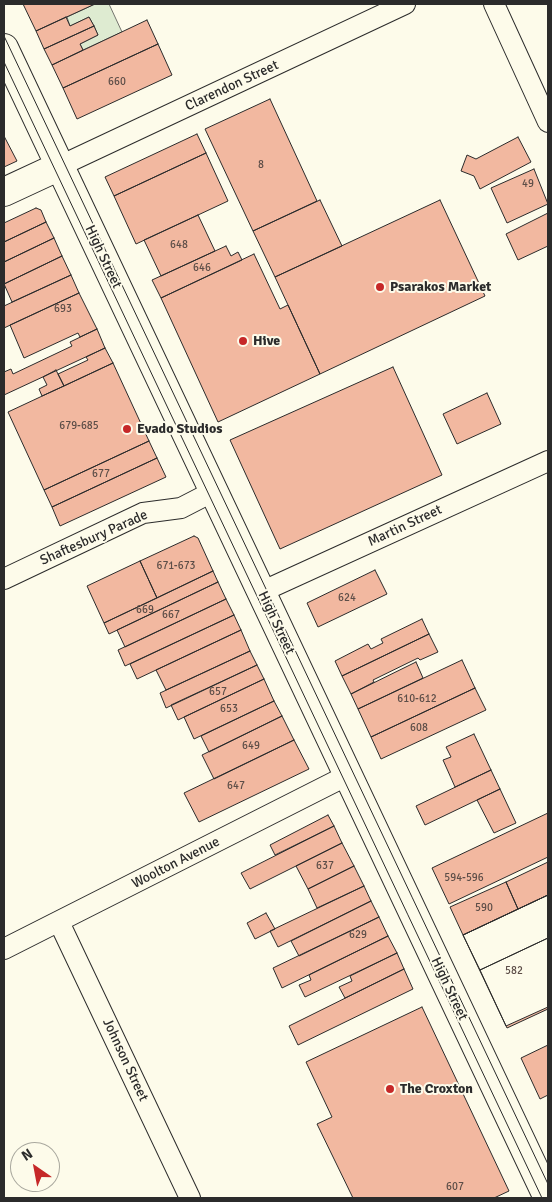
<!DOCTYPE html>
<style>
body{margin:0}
#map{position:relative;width:552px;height:1202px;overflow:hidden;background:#fdfbea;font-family:Signika,sans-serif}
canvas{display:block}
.frame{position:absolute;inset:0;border:5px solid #2b2b2b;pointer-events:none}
.north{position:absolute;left:10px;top:1142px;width:50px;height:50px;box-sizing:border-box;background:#fdfbea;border:1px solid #a9a89e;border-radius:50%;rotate:327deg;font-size:14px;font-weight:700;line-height:20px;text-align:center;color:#2b2b2b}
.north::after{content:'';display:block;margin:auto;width:18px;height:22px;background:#c62828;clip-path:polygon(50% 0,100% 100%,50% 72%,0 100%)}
</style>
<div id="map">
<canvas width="552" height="1202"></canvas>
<div class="frame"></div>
<div class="north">N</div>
</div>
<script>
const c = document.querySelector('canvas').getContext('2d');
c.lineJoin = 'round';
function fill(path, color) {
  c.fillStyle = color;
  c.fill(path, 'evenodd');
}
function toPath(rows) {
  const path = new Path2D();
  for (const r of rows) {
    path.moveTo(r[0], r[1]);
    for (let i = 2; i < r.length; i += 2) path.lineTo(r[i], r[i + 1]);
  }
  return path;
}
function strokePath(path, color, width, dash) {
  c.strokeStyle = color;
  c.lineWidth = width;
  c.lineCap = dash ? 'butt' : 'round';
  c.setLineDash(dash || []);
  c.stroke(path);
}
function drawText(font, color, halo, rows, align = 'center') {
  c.font = font + ' Signika,sans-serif';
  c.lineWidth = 4;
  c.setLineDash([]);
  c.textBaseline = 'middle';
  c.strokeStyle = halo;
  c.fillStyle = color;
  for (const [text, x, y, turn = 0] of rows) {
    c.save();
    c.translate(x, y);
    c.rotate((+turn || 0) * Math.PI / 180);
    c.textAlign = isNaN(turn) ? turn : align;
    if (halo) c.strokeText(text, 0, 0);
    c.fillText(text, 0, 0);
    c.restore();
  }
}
const green = toPath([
 [95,4,109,4,122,32,83,50,80,44,98,35,94,26,89,17,70,26,67,17,95,4]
]);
fill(green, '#deebd1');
strokePath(green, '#74746e', 1);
const building = toPath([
 [23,4,95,4,36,31,23,4],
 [66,17,70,26,89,17,94,26,44,49,36,31,66,17],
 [147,20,158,44,63,88,52,65,147,20],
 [94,26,98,35,80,44,83,50,52,65,44,49,94,26],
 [158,44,172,75,77,119,63,88,158,44],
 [270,99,317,201,253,231,205,129,270,99],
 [197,134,206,153,114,196,105,177,197,134],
 [4,136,17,161,4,167,4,136],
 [518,137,531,162,480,189,474,176,461,171,467,155,476,159,518,137],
 [206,153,228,201,136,244,114,196,206,153],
 [534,169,548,204,507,223,491,188,534,169],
 [320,200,342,246,275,277,253,231,320,200],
 [440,200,485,296,320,374,275,277,440,200],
 [36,208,41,210,46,222,4,242,4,223,36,208],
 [548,213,548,246,518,260,506,234,548,213],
 [198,215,215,251,161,276,144,240,198,215],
 [46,222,54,238,4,262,4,242,46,222],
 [54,238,62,256,4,284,4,262,54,238],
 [226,246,231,256,238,252,242,260,161,298,152,280,226,246],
 [254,254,280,309,288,305,320,374,218,422,161,298,254,254],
 [62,256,71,275,12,302,4,284,62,256],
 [71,275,79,293,4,328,4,306,71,275],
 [79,293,97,329,80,337,78,333,24,358,10,325,79,293],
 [97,329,105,348,4,395,4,372,11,369,13,374,72,346,70,342,97,329],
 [105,348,113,363,64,386,58,374,88,360,86,357,105,348],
 [113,363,149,441,44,490,8,412,113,363],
 [393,367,442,475,280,549,230,440,393,367],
 [56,370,64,386,42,396,39,389,47,385,43,377,56,370],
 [487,393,501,424,457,444,443,414,487,393],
 [149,441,157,458,52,507,44,490,149,441],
 [157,458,166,477,60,526,52,507,157,458],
 [194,536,198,538,213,571,157,598,140,561,194,536],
 [140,561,157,598,104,623,87,586,140,561],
 [375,570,387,594,318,627,307,603,375,570],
 [213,571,218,582,109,634,104,623,213,571],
 [218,582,226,599,125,647,117,630,218,582],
 [226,599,234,615,125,666,118,650,226,599],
 [234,615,241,630,137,679,130,664,234,615],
 [422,619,429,634,342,676,335,661,368,644,371,649,383,643,381,639,422,619],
 [241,630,250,651,166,690,156,670,241,630],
 [429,634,438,652,420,660,418,658,373,680,374,682,351,694,342,676,429,634],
 [250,651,257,665,166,708,160,693,250,651],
 [462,660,475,688,371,737,358,709,462,660],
 [416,662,423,678,358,709,351,694,416,662],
 [257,665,264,679,178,720,171,705,257,665],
 [264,679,274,701,194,739,184,717,264,679],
 [475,688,486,710,381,759,371,737,475,688],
 [274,701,282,716,209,752,201,736,274,701],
 [282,716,294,740,214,779,202,755,282,716],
 [474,734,491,770,455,787,443,760,451,757,446,747,474,734],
 [294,740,309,769,199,822,184,793,294,740],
 [491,770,500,789,425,825,416,806,491,770],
 [500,789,516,823,494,833,477,800,500,789],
 [548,813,548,857,449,904,432,868,548,813],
 [328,815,334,826,275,855,270,845,328,815],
 [334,826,342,843,250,889,241,873,334,826],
 [342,843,354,866,308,889,296,866,342,843],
 [548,862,548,895,518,909,506,882,548,862],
 [354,866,364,886,317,908,308,889,354,866],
 [506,882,518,909,463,935,450,907,506,882],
 [364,886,371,901,278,947,270,931,364,886],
 [548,895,548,938,480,970,463,935,548,895],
 [548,895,548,1007,506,1026,463,935,548,895],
 [371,901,379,917,299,956,291,941,371,901],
 [266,913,275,929,255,939,247,923,266,913],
 [379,917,388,936,282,988,273,968,379,917],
 [388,936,397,953,305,997,299,985,311,980,309,975,388,936],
 [548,938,548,1009,507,1028,480,970,548,938],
 [397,953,404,969,345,998,339,987,352,981,350,976,397,953],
 [404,969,413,989,298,1045,289,1026,404,969],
 [422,1007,509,1191,494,1198,353,1198,317,1124,332,1117,306,1062,422,1007],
 [548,1045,548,1095,540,1099,521,1058,548,1045]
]);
fill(building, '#f2b8a0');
strokePath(building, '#2b2b2b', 1);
const minor = toPath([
 [494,4,548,122],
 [60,166,405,4],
 [4,579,143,513,181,508,214,491],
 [261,592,548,461],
 [59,922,190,1198],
 [4,949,348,775]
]);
const secondary = toPath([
 [4,48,548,1198],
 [4,192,60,166]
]);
strokePath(minor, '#2b2b2b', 22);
strokePath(secondary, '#2b2b2b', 30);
strokePath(minor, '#fdfbea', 20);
strokePath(secondary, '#fdfbea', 28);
strokePath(toPath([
 [4,36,548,1184],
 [4,62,542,1198]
]), '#2b2b2b', 1);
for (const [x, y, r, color] of [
 [380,287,5,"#c62828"],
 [243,341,5,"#c62828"],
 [127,429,5,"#c62828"],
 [390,1089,5,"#c62828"]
]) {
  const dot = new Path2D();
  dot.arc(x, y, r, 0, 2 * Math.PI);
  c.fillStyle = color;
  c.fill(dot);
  strokePath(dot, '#fdfbea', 2);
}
drawText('11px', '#5d4e48', null, [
 ["660",117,82],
 ["8",261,165],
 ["49",528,184],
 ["648",179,245],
 ["646",202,268],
 ["693",63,309],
 ["679-685",79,426],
 ["677",101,474],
 ["671-673",176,566],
 ["624",347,598],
 ["669",145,610],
 ["667",171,615],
 ["657",218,692],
 ["610-612",417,699],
 ["653",229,709],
 ["608",419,728],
 ["649",251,746],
 ["647",236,786],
 ["637",325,866],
 ["594-596",464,878],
 ["590",484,908],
 ["629",358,935],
 ["582",514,971],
 ["607",455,1187]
]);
drawText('14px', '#2b2b2b', '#fdfbea', [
 ["Clarendon Street",232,86,-25],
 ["High Street",103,257,65],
 ["Martin Street",405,526,-25],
 ["Shaftesbury Parade",94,538,-24],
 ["High Street",276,623,65],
 ["Woolton Avenue",176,863,-27],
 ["High Street",449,989,65],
 ["Johnson Street",125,1060,65]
]);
drawText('bold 14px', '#2b2b2b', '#fdfbea', [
 ["Psarakos Market",390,287],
 ["Hive",253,341],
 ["Evado Studios",137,429],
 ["The Croxton",400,1089]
], 'left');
</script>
